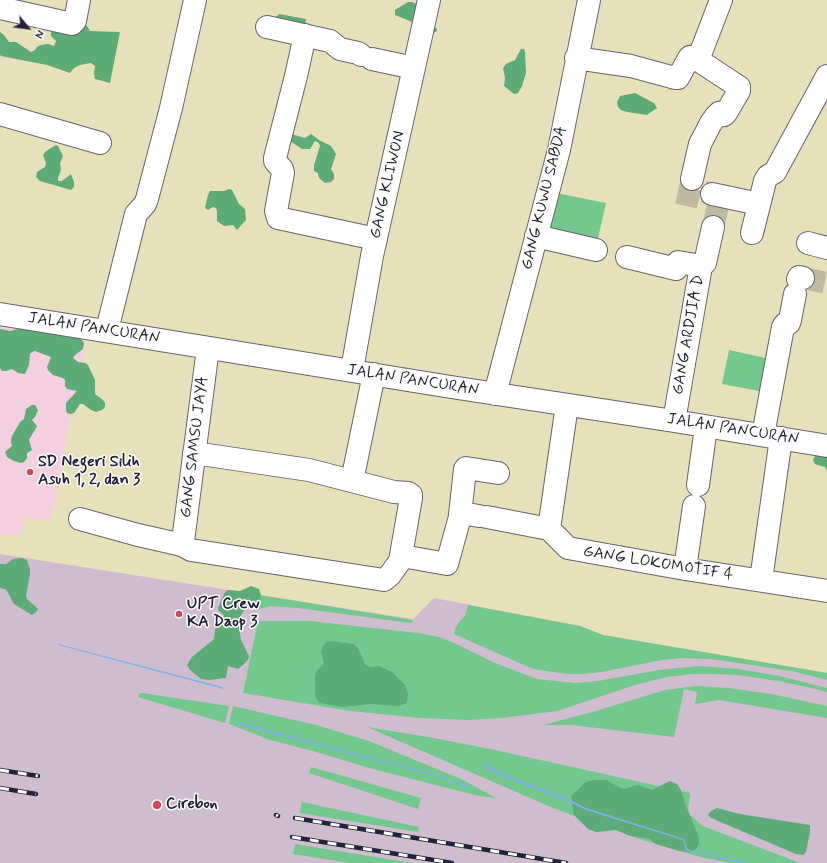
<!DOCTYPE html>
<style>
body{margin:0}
#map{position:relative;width:827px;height:863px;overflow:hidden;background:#e6e0bb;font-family:Mynerve,sans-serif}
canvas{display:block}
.north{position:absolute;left:8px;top:8px;width:40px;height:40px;-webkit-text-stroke:3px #fdfcf7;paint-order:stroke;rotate:119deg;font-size:11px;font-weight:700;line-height:16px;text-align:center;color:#22223b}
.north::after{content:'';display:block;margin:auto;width:14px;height:18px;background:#22223b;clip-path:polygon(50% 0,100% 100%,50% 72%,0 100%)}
</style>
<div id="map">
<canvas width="827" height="863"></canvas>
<div class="north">N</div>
</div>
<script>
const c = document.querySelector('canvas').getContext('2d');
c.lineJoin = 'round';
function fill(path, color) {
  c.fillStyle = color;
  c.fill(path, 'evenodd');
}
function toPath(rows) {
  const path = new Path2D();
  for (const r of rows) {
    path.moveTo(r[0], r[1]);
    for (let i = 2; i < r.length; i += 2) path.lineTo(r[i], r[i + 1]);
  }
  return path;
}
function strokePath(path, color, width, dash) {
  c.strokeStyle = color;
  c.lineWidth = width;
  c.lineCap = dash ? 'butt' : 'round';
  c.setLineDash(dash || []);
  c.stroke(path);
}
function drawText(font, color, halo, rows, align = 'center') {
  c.font = font + ' Mynerve,sans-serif';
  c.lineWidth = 3;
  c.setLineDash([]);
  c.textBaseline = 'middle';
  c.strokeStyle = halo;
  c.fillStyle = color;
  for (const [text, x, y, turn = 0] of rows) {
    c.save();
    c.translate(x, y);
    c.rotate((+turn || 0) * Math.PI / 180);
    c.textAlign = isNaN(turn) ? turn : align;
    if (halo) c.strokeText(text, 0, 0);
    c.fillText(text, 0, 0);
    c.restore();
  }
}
fill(toPath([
 [0,327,86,342,68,428,51,521,24,517,21,537,0,534]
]), '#f3cfe0');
fill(toPath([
 [0,554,413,619,434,598,580,626,603,635,827,673,827,863,0,863]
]), '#cfbdcf');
fill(toPath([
 [551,192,606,203,596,247,542,233],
 [729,350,775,360,769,393,722,384],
 [259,595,413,620,411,623,298,608,270,606,256,610],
 [468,605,580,626,603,635,827,673,827,680,792,671,711,659,682,658,662,660,602,672,583,674,567,674,533,669,454,634,456,627,459,622,465,616],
 [258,621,310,621,418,633,439,637,452,642,495,663,537,679,575,683,598,681,659,670,699,666,739,669,779,676,827,688,827,692,816,689,778,681,738,675,715,674,692,674,667,677,638,684,557,711,502,718,468,720,420,718,350,711,243,693],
 [696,686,729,688,771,694,827,706,827,718,719,700,695,704,697,692,684,689,674,737,571,725,543,725,589,713,665,690],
 [142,693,229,706,225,723,138,697,139,694],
 [233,706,316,725,369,741,461,779,496,798,479,796,369,768,313,751,270,740,229,724],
 [367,727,434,738,495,750,690,793,688,811,690,815,703,826,800,863,730,863,700,857,643,840,553,808],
 [311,767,421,798,418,809,309,773],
 [302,802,419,827,418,832,300,813],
 [295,844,412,863,349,863,293,854]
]), '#72c88d');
fill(toPath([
 [408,2,412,2,417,4,432,25,437,29,437,31,432,34,417,24,395,15,395,10],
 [279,14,306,19,304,34,273,26,276,17],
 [84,24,88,27,90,31,120,32,110,83,95,79,94,74,95,66,91,63,80,65,74,68,70,73,47,65,1,56,0,55,0,32,4,35,9,42,16,42,31,52,35,50,37,47,41,45,48,44,54,46,56,41,51,36,51,32,54,26],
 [521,49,524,49,525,52,526,73,522,86,518,93,514,94,504,86,505,78,503,68,506,64,515,60],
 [635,93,654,103,657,108,647,115,627,112,621,110,618,107,617,102,620,96],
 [284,132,305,138,311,134,319,140,331,146,336,154,331,169,334,174,334,179,331,182,325,183,319,178,318,173,314,171,314,165,320,146,319,143,315,141,310,149,302,149,284,137],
 [56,145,58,146,63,156,60,163,61,170,58,178,58,181,62,181,71,174,74,182,74,187,71,190,40,181,36,177,37,172,45,167,46,163,43,155,46,151],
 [229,189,232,190,239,204,245,209,246,220,237,230,233,225,224,226,217,221,217,211,216,208,213,207,208,210,205,208,208,195,210,191,224,191],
 [20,328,77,337,82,340,84,343,83,349,75,355,73,358,78,362,85,363,88,365,95,380,95,394,103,400,105,403,105,407,102,410,96,412,91,410,83,404,80,404,74,413,71,414,67,413,66,410,66,403,77,391,67,389,65,386,65,380,63,378,53,375,48,370,47,367,51,357,35,351,32,352,30,354,29,365,25,374,18,373,12,369,6,371,2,371,0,368,0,329,11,331],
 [32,405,35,405,38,410,35,417,32,420,37,426,29,440,32,450,27,453,27,458,24,462,21,463,14,461,7,457,5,452,12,446,11,441,12,436,20,422,24,419,26,409],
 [827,453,827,471,825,467,815,464,813,460,815,456,819,454],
 [22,558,27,560,30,569,30,574,26,596,27,599,38,609,37,611,32,615,14,604,7,591,5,589,0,588,0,564,6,564,13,559],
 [251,586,259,589,261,595,260,600,245,609,238,620,241,640,249,656,248,660,244,664,238,669,228,666,226,678,225,678,210,680,201,679,190,670,187,665,192,657,214,639,215,629,223,619,224,615,218,610,218,608,225,592,228,590,240,591],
 [333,641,353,644,358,648,365,664,370,667,379,666,392,672,405,685,408,694,407,703,398,706,371,704,341,707,320,703,315,696,315,678,316,672,324,663,321,652,323,646,327,642],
 [595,780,606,780,623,789,638,785,652,790,670,781,677,784,681,790,686,806,698,835,699,843,697,848,691,852,679,851,656,844,650,839,630,836,616,830,596,832,588,829,574,815,571,796,586,782],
 [717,808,740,814,810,825,810,832,806,852,803,855,796,854,711,818,708,815,711,811]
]), '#5dac78');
fill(toPath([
 [58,644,223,687,223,689,58,645],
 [238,722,440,776,469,786,469,788,439,777,237,724],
 [483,764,510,777,566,798,586,808,684,839,687,848,689,850,749,863,741,863,688,851,686,850,683,840,586,810,565,800,509,779,482,766]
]), '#80b1ec');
strokePath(toPath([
 [686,206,690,188,712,194],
 [713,227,720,197],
 [803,278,827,283]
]), '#bfbaa1', 22, [22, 11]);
const minor = toPath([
 [0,8,72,24,75,21,79,0],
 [267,27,330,41,340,49,358,53,361,55],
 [305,35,296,76,275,158,275,161,282,169,283,173,276,211,278,218,376,239],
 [576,58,631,66,675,78,678,78,689,58,690,57,698,60,739,87,739,91,726,113,724,115,719,113,716,116,711,123,700,144,692,179],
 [372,59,414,68],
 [698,60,721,0],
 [0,114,100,143],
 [712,194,759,204],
 [752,233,765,181,768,176,775,172,827,76],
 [536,236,596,250],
 [808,243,827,248],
 [627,257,676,269,678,262,701,266],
 [798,279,799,277,803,278],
 [0,314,451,387,674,421,827,446],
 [107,330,136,214,145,204,147,199,171,108,195,0],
 [352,370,372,256,429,0],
 [495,394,559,150,589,0],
 [567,405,549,529,568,548,685,569,827,591],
 [674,421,701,266,705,263,713,227],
 [763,435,783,327,785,324,789,323,790,320,795,294],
 [352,481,374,374],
 [698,485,706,427],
 [460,515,465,469,466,468,498,473],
 [487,517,549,529],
 [80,519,138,535,178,544,184,546,191,550,384,580,390,575,400,561,411,498,411,495,408,493,394,492,309,470,194,453],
 [184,546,183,541,208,348],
 [402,556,447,564,461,513,479,516],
 [685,569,694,506],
 [761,580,781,438]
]);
strokePath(minor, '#676468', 24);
strokePath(minor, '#fff', 22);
const rail = toPath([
 [0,770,38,776],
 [0,788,36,794],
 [276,815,278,816],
 [295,818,566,863],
 [292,837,452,863]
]);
strokePath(rail, '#22223b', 4.5);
strokePath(rail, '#fdfcf7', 3, [9]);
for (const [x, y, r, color] of [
 [30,472,4,"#d1495b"],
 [179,614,4,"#d1495b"],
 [157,805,5,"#d1495b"]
]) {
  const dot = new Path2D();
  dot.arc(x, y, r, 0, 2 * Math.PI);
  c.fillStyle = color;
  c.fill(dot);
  strokePath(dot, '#fdfcf7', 1.5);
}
drawText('16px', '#22223b', '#fdfcf7', [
 ["GANG KLIWON",388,185,-77],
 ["GANG KUWU SABDA",545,198,-76],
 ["JALAN PANCURAN",94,329,9],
 ["GANG ARDJIA D",689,335,-80],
 ["JALAN PANCURAN",413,381,9],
 ["JALAN PANCURAN",733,430,9],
 ["GANG SAMSU JAYA",195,447,-83],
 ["GANG LOKOMOTIF 4",658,564,9]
]);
drawText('bold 16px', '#22223b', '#fdfcf7', [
 ["SD Negeri Silih",38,463],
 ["Asuh 1, 2, dan 3",38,481],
 ["UPT Crew",187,605],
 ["KA Daop 3",187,623],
 ["Cirebon",166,805]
], 'left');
</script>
